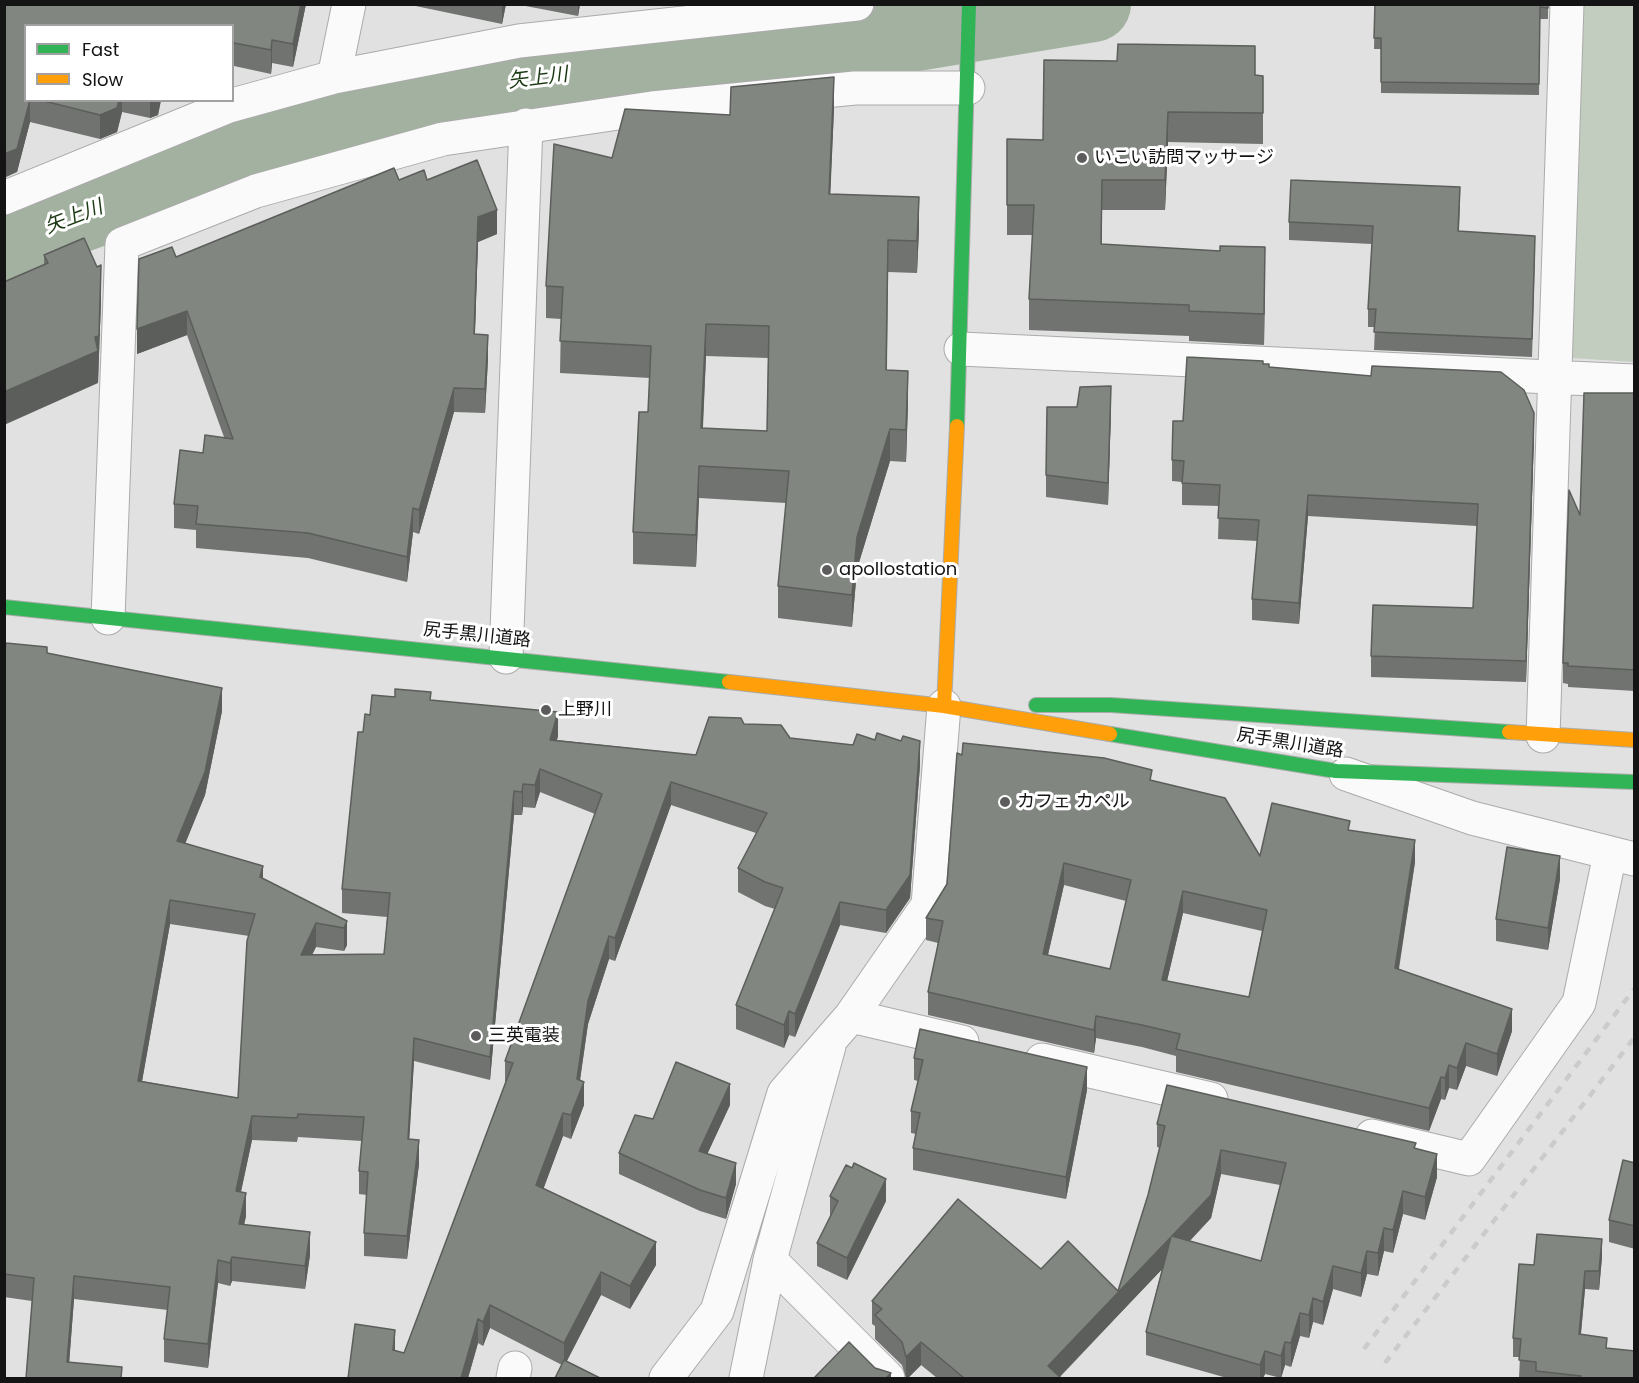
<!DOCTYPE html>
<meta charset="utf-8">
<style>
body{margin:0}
#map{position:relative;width:1639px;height:1383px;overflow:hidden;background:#e0e1e0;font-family:Poppins,sans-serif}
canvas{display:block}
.frame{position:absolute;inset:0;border:6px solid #131413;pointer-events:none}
.legend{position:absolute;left:24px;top:24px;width:210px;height:78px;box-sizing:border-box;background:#fff;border:2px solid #a1a1a1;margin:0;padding:8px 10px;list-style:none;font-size:18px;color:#131413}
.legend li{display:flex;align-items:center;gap:12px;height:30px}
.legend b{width:30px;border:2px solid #a1a1a1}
</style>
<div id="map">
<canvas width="1639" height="1383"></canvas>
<div class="frame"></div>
<ul class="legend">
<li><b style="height:8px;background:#30b455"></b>Fast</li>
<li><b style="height:8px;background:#ff9f0a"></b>Slow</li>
</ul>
</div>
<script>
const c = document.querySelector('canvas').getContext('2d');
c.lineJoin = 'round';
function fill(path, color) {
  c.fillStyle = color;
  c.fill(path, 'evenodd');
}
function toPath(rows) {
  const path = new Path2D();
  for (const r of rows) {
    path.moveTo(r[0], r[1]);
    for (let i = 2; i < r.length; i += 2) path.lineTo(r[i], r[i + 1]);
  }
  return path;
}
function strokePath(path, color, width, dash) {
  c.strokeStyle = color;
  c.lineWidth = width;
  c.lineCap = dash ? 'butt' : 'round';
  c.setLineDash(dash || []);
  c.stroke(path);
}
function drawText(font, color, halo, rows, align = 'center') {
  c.font = font + ' Poppins,"Noto Sans JP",sans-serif';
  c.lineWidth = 6;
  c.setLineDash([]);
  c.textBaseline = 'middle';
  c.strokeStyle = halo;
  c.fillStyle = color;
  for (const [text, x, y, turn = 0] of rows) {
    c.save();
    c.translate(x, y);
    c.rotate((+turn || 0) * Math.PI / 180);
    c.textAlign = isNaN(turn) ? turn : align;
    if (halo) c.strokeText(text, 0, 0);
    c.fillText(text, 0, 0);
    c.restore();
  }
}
fill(toPath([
 [1580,5,1634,5,1634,362,1571,358]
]), '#c2cdbf');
strokePath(toPath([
 [4,246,53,224,372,109,499,84,910,34,1093,4]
]), '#a3b1a0', 76);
const street = toPath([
 [334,77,349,4],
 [4,198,229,106,334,77,519,41,857,4],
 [961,349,1634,381],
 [108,618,122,244,256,191,443,139,652,108,855,88,968,88],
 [506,657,526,125],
 [1543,736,1567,4],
 [1346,774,1472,818,1634,859],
 [851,1016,962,1042],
 [1042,1060,1211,1099],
 [1372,1136,1469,1159,1579,1003,1610,854],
 [770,1260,888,1378],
 [513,1378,515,1368],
 [666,1378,717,1311,784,1093,851,1016,928,905,944,706],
 [746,1378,770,1260,829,1046]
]);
const fast = toPath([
 [957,426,969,4],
 [4,607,729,682],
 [1036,705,1111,705,1509,732],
 [1110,734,1336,771,1634,782]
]);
const slow = toPath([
 [729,682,944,706,1110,734],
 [944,706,957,426],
 [1509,732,1634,740]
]);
strokePath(street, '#aaabaa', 35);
strokePath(fast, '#aaabaa', 16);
strokePath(slow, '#aaabaa', 16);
strokePath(street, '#fafafa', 33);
strokePath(fast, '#30b455', 14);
strokePath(slow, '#ff9f0a', 14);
strokePath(toPath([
 [1364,1349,1634,989],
 [1385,1363,1634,1038]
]), '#cbcbcb', 4.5, [8, 8]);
fill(toPath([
 [4,4,306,4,293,67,272,63,271,74,234,66,232,26,26,100,161,100,158,115,150,118,122,112,117,132,100,139,30,122,17,172],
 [406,4,506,4,502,24],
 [515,4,580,4,578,16],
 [1375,4,1548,4,1548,19,1540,19,1539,95,1381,93,1381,49,1374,49],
 [1255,75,1263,76,1263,144,1168,142,1165,210,1102,210,1102,244,1265,278,1264,345,1189,341,1189,336,1029,330,1029,299,1033,235,1007,235,1007,139,1043,140],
 [834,109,830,194,919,229,917,273,888,272,887,370,908,403,906,462,890,461,857,569,852,627,778,618,778,586,786,503,699,498,696,567,633,564,633,532,648,412,650,378,560,373,561,319,546,318,546,286,612,158,730,115],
 [706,356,768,358,767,431,703,428],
 [399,180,427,180,497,234,478,242,475,334,488,359,485,413,454,412,419,534,413,532,407,582,308,558,196,548,196,530,174,528,174,504,203,453,224,437,187,335,137,354,176,257],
 [1460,205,1459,231,1535,254,1532,357,1374,350,1375,327,1368,327,1368,309,1372,244,1289,240,1289,222],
 [44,255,101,298,98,383,44,265],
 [1269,367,1534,435,1526,682,1371,677,1371,656,1473,608,1477,526,1308,516,1299,624,1252,620,1252,599,1257,541,1218,539,1219,506,1182,505,1182,482,1172,481,1172,460,1183,421],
 [1635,393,1635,691,1568,687,1568,684,1563,683,1563,663,1580,515],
 [1077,407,1111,409,1108,505,1046,497,1046,475],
 [47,653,222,711,205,795,185,843,263,879,347,921,347,945,344,951,316,947,312,954,384,954,387,917,342,913,342,889,363,732,370,715,431,700,558,736,557,740,696,755,744,724,790,738,920,765,910,898,886,933,840,925,795,1037,789,1035,784,1048,736,1029,736,1005,775,909,765,906,738,892,738,868,756,833,671,805,615,961,609,959,588,1024,580,1081,584,1105,571,1139,563,1136,543,1189,656,1265,630,1309,601,1295,567,1361,562,1365,490,1328,483,1346,478,1343,468,1378,348,1378,395,1351,404,1353,505,1083,505,1061,595,814,540,792,535,808,523,807,522,815,514,815,490,1080,414,1061,409,1139,419,1164,407,1259,364,1256,364,1233,367,1195,359,1194,359,1171,362,1141,298,1137,297,1142,252,1140,241,1192,246,1216,244,1225,310,1255,305,1289,232,1281,230,1286,218,1283,208,1368,164,1362,164,1339,168,1310,74,1299,69,1363,122,1378,26,1378,32,1301,4,1297,4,656],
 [170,924,249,936,238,1098,142,1081],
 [962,755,1152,781,1260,856,1350,830,1415,862,1399,969,1512,1031,1497,1076,1466,1066,1457,1090,1449,1088,1445,1100,1441,1099,1429,1131,1176,1072,1176,1056,1142,1047,1096,1038,1094,1053,928,1015,928,992,938,943,926,940,926,918,947,884],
 [1064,885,1126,901,1110,969,1048,955],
 [1183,913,1262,931,1249,997,1167,981],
 [1560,879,1548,950,1496,941,1496,919],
 [914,1058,1087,1090,1066,1199,913,1170,913,1148,916,1134,911,1133,911,1111,918,1081,914,1080],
 [730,1105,707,1154,736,1184,726,1219,700,1211,619,1174,619,1153,653,1119],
 [1157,1124,1416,1148,1437,1177,1425,1220,1403,1214,1393,1253,1384,1251,1378,1276,1367,1274,1361,1297,1333,1289,1323,1325,1313,1322,1309,1338,1300,1336,1291,1367,1285,1365,1281,1378,1265,1374,1263,1378,1227,1378,1146,1355,1146,1332,1162,1269,1060,1377,1061,1378,937,1378,921,1365,908,1378,906,1378,902,1365,875,1339,875,1326,872,1324,872,1301,1041,1269,1118,1291,1148,1195,1160,1148,1157,1147],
 [1221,1174,1280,1185,1261,1261,1190,1241,1211,1218],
 [1635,1163,1635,1249,1609,1242,1609,1220],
 [830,1196,886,1201,847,1280,817,1266,817,1243,830,1217],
 [1602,1257,1599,1290,1585,1289,1581,1334,1607,1348,1635,1378,1519,1378,1520,1357,1513,1357,1513,1338,1534,1265]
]), '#70736f');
fill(toPath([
 [301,4,306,4,293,67,293,44],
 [502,4,506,4,502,24],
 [578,4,580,4,578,16],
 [272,40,272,63,271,74,271,50],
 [234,43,234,66,232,75,232,51],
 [834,77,834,109,829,226,829,194],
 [30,100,30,122,17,172,4,178,4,154],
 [119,100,122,100,122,112,117,132,100,139,100,115],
 [150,100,161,100,158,115,150,118],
 [1168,112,1168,142,1165,210,1165,180],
 [919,197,919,229,917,273,917,241],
 [497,210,497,234,478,242,474,358,474,334,478,217],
 [1265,247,1265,278,1264,345,1264,314],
 [101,265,101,298,98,383,4,425,4,392,95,337],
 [187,311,187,335,137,354,137,329],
 [706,324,706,356,701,460,701,428],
 [488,335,488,359,485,413,485,389],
 [908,371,908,403,906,462,906,430],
 [1111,386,1111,409,1108,505,1108,483],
 [454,388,454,412,419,534,419,510],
 [1534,413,1534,435,1526,682,1526,661],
 [890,429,890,461,857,569,852,627,852,595,857,537],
 [699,466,699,498,696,567,696,535],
 [1308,495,1308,516,1299,624,1299,603],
 [413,508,413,532,407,582,407,557],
 [222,688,222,711,205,795,177,864,177,841],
 [558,712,558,736,550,763,550,740],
 [920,741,920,765,910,898,886,933,886,910],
 [540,769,540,792,535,808,535,785],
 [671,782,671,805,615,961,615,938],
 [523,784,523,807,522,815,522,792],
 [514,791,514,815,490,1080,490,1057],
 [1415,840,1415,862,1395,991,1395,968],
 [1560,856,1560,879,1548,950,1548,928],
 [1064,863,1064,885,1043,976,1043,954],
 [263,866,263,890,260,877],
 [1183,891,1183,913,1162,1002,1162,980],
 [170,900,170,924,138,1104,138,1081],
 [840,902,840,925,795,1037,795,1014],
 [347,921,347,945,344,951,344,928],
 [316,923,316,947,301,978,301,955],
 [609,936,609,959,588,1024,577,1099,584,1082,584,1105,571,1139,571,1115,588,1001],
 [1512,1009,1512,1031,1497,1076,1497,1054],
 [789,1011,789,1035,784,1048,784,1025],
 [1096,1016,1096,1038,1094,1053,1094,1030],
 [414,1038,414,1061,408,1162,408,1139],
 [1466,1043,1466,1066,1457,1090,1457,1068],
 [1449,1065,1449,1088,1445,1100,1445,1078],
 [1087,1067,1087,1090,1066,1199,1066,1177],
 [1441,1077,1441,1099,1429,1131,1429,1108],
 [730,1084,730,1105,699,1172,699,1151],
 [563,1113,563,1136,536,1209,536,1185],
 [252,1116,252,1140,236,1214,236,1191],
 [419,1140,419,1164,407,1259,407,1236],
 [1221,1150,1221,1174,1211,1218,1172,1259,1172,1236],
 [1437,1154,1437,1177,1425,1220,1425,1197],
 [736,1163,736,1184,726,1219,726,1198],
 [886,1179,886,1201,847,1280,847,1258],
 [1403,1191,1403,1214,1393,1253,1393,1230],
 [246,1193,246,1216,239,1247,239,1224],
 [1384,1228,1384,1251,1378,1276,1378,1253],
 [310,1232,310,1255,305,1289,305,1266],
 [1171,1237,1171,1260,1058,1378,1048,1366],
 [1602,1239,1602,1257,1599,1290,1599,1271],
 [656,1242,656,1265,630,1309,630,1286],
 [1367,1251,1367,1274,1361,1297,1361,1273],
 [232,1257,232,1281,230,1286,230,1263],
 [218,1260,218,1283,208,1368,208,1344],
 [1333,1266,1333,1289,1323,1325,1323,1302],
 [1585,1271,1585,1289,1579,1353,1579,1334],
 [601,1272,601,1295,564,1366,564,1343],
 [74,1276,74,1299,68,1378,67,1362],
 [1313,1298,1313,1322,1309,1338,1309,1315],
 [490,1305,490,1328,483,1346,483,1322],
 [1300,1313,1300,1336,1291,1367,1291,1343],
 [478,1319,478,1343,468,1378,461,1378],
 [395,1330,395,1353,393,1350],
 [921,1342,921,1365,908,1378,906,1378,906,1357],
 [1285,1342,1285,1365,1281,1378,1281,1356],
 [1265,1351,1265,1374,1263,1378,1260,1378,1260,1365],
 [891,1373,891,1378,886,1378]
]), '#5b5e5a');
const building = toPath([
 [4,4,301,4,293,44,272,40,271,50,234,43,232,51,232,26,26,26,26,100,30,100,17,149,4,154,4,4],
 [1375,4,1548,4,1548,8,1540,7,1539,84,1381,82,1381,38,1374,38,1375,4],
 [1118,44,1255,46,1255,75,1263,76,1263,113,1168,112,1165,180,1102,180,1101,244,1220,251,1220,246,1265,247,1264,314,1189,311,1189,305,1029,299,1034,205,1007,205,1007,139,1043,140,1044,60,1117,61,1118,44],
 [834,77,829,194,919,197,917,241,888,240,886,370,908,371,906,430,890,429,857,537,852,595,778,586,789,471,699,466,696,535,633,532,639,412,648,412,651,346,560,341,563,287,546,286,554,144,612,158,625,109,730,115,731,87,834,77],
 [706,324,769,326,767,431,701,428,706,324],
 [40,100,119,100,117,108,100,115,40,100],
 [477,160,497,210,478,217,474,334,488,335,485,389,454,388,419,510,413,508,407,557,308,533,196,524,198,506,174,504,180,450,203,453,205,435,233,439,187,311,137,329,139,259,172,247,176,257,394,168,399,180,424,170,427,180,477,160],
 [1291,180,1460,187,1458,231,1535,236,1532,339,1374,332,1376,309,1368,309,1373,226,1289,222,1291,180],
 [84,238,97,267,101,265,99,336,95,337,98,351,4,392,4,282,48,263,44,255,84,238],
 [1187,357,1263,361,1263,364,1269,364,1269,367,1371,376,1372,366,1501,372,1524,390,1534,413,1526,661,1371,656,1373,605,1473,608,1478,504,1308,495,1299,603,1252,599,1259,520,1218,518,1220,485,1182,483,1184,461,1172,460,1173,421,1183,421,1187,357],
 [1111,386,1108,483,1046,475,1047,407,1077,407,1080,387,1111,386],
 [1584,393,1635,393,1635,670,1568,666,1568,663,1563,663,1569,490,1580,515,1584,393],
 [6,643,47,647,47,653,222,688,205,772,177,841,263,866,260,877,347,921,344,928,316,923,301,955,384,954,390,893,342,889,358,732,363,732,365,714,370,715,372,695,395,697,395,689,431,692,430,700,558,712,550,740,696,755,709,717,741,718,744,724,781,725,790,738,853,745,857,734,875,740,877,733,901,741,903,736,920,741,910,875,886,910,840,902,795,1014,789,1011,784,1025,736,1005,783,888,765,882,738,868,767,813,671,782,615,938,609,936,588,1001,577,1079,584,1082,571,1115,563,1113,536,1185,656,1242,630,1286,601,1272,564,1343,490,1305,483,1322,478,1319,461,1378,348,1378,355,1324,395,1330,393,1350,404,1353,513,1063,505,1061,602,794,540,769,535,785,523,784,522,792,514,791,490,1057,414,1038,408,1139,419,1140,407,1236,364,1233,368,1172,359,1171,364,1117,298,1114,297,1118,252,1116,236,1191,246,1193,239,1224,310,1232,305,1266,232,1257,230,1263,218,1260,208,1344,164,1339,170,1287,74,1276,67,1362,122,1367,121,1378,26,1378,34,1278,4,1274,4,656,6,643],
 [170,900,255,914,247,941,238,1098,138,1081,170,900],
 [963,743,1104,758,1152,770,1150,780,1225,798,1260,856,1272,803,1350,821,1348,830,1415,840,1395,968,1512,1009,1497,1054,1466,1043,1457,1068,1449,1065,1445,1078,1441,1077,1429,1108,1176,1049,1180,1034,1142,1025,1096,1016,1094,1030,928,992,943,921,926,918,947,884,957,753,962,755,963,743],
 [1064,863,1131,880,1110,969,1043,954,1064,863],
 [1183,891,1267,910,1249,997,1162,980,1183,891],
 [1507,847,1560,856,1548,928,1496,919,1507,847],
 [920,1029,1087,1067,1066,1177,913,1148,920,1113,911,1111,923,1060,914,1058,920,1029],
 [676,1062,730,1084,699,1151,736,1163,726,1198,700,1190,619,1153,635,1115,653,1119,676,1062],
 [1167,1085,1416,1143,1414,1148,1437,1154,1425,1197,1403,1191,1393,1230,1384,1228,1378,1253,1367,1251,1361,1273,1333,1266,1323,1302,1313,1298,1309,1315,1300,1313,1291,1343,1285,1342,1281,1356,1265,1351,1260,1365,1146,1332,1171,1237,1048,1366,1061,1378,964,1378,921,1342,906,1357,902,1342,875,1315,882,1309,872,1301,958,1199,1041,1269,1068,1241,1118,1291,1148,1195,1165,1126,1157,1124,1167,1085],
 [1221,1150,1286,1163,1261,1261,1172,1236,1211,1195,1221,1150],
 [1623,1160,1635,1163,1635,1226,1609,1220,1623,1160],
 [854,1163,886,1179,847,1258,817,1243,838,1201,830,1196,846,1165,852,1168,854,1163],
 [1537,1234,1602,1239,1599,1271,1585,1271,1579,1334,1607,1338,1606,1348,1635,1351,1635,1378,1580,1378,1581,1376,1536,1371,1536,1362,1519,1360,1521,1339,1513,1338,1519,1264,1534,1265,1537,1234],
 [849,1342,875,1368,891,1373,886,1378,814,1378,849,1342],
 [564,1360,600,1378,555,1378,564,1360]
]);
fill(building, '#828681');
strokePath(building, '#5b5e5a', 1.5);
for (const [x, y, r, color] of [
 [1082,158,6,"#5b5c5b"],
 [827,570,6,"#5b5c5b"],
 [546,710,6,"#5b5c5b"],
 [1005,802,6,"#5b5c5b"],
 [476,1036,6,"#5b5c5b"]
]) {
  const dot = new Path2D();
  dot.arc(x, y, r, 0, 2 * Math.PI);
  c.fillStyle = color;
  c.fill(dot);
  strokePath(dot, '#fff', 2);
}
drawText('18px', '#131413', '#fff', [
 ["いこい訪問マッサージ",1094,158],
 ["apollostation",839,570],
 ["上野川",558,710],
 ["カフェ カペル",1017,802],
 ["三英電装",488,1036]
], 'left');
drawText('18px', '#131413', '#fff', [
 ["尻手黒川道路",477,636,6],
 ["尻手黒川道路",1290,744,9]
]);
drawText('italic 20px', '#1a3812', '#fff', [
 ["矢上川",538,79,-7],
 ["矢上川",74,218,-21]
]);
</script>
